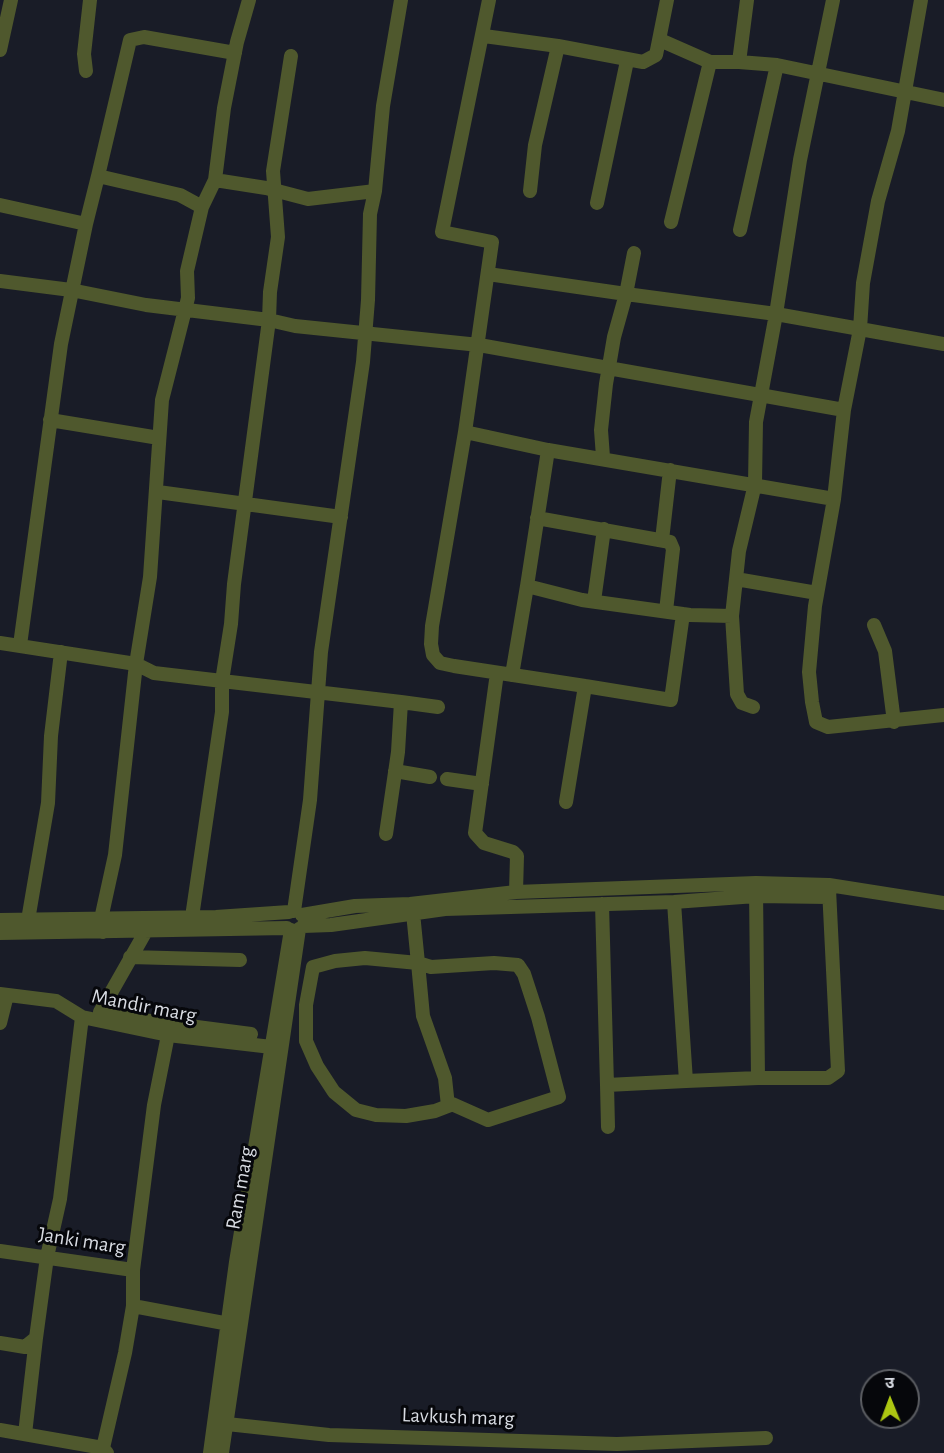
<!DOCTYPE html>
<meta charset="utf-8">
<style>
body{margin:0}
#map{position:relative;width:944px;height:1453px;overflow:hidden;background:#191c27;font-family:"Alegreya Sans","Noto Sans Devanagari",sans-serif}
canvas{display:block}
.north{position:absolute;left:860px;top:1369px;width:60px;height:60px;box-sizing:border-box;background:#06070b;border:2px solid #5a5c61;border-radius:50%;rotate:359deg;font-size:16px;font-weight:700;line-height:24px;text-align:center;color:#d8dbe2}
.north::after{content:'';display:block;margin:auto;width:21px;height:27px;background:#acc612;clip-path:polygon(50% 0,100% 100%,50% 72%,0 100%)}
</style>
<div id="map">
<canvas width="944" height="1453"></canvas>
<div class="north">उ</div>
</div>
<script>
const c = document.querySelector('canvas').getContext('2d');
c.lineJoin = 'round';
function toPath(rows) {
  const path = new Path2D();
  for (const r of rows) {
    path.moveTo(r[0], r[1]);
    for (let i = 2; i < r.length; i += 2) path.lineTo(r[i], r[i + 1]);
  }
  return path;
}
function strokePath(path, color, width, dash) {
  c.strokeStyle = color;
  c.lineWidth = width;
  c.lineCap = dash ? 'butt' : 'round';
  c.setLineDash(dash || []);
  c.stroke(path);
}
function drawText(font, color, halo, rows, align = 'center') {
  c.font = font + ' "Alegreya Sans",sans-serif';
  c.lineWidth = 6;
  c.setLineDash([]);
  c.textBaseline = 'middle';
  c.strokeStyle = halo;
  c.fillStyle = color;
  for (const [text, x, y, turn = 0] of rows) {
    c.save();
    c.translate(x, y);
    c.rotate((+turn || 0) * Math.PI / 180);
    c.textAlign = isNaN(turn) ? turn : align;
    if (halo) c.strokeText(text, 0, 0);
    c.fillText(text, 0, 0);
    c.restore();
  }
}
strokePath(toPath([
 [484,36,558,46,643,62,656,55,667,0],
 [660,40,710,62],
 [0,50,11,0],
 [739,62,777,65,944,100],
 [86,71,84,54,90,0],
 [98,176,130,40,144,37,235,53],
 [215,180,266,188,308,199,375,191],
 [530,191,535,145,558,46],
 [597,203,627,61],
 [0,205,86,224,98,176,180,195,202,207],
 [671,222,710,62,739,62,747,0],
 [740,230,777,65],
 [488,274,626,294,634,253],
 [0,281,71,290,146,305,269,320,295,326,479,345,844,410],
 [944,344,860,329,844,410,834,499,815,606,809,672,812,702,816,722,828,727,944,715],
 [50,420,159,438],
 [465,432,492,242,442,232,489,0],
 [548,450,527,586,582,600,690,615,732,616],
 [603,457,601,430,606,384,614,337,626,294,776,314,800,160,833,0],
 [158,492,341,517],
 [537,518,670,542,673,549,666,611],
 [662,540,670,470],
 [736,579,817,593],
 [594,601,604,529],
 [874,625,885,651,894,722],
 [0,643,136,664,154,673,401,702,398,752,386,834],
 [20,645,61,344,86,224],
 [497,673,475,833,484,843,513,852,517,856,516,892],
 [512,675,527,586],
 [585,686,671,700,683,614],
 [401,702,438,707],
 [753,707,742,703,737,694,732,616,739,551,755,484,756,422,776,314,860,329,863,283,878,201,898,131,921,0],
 [395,771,430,777],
 [447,779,482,784],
 [566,802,585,686,454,666,440,663,433,655,431,644,432,626,465,432,548,450,834,499],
 [756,888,758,1078,828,1078,838,1071,829,889],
 [674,902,686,1081,758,1078],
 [602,904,607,1085,686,1081],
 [294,911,310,800,321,652,363,362,368,300,370,214,375,191,383,106,401,0],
 [413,913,418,963,365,958,335,961,313,967,306,1005,306,1041,317,1066,334,1092,356,1110,376,1115,406,1116,435,1111,448,1106,452,1104,488,1120,559,1097,538,1017,524,974,518,965,494,963,431,967,418,963,423,1016,445,1078,448,1106],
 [302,915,355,906,410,904,516,892,756,883,829,885,944,903],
 [0,920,216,917,289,912],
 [27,926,48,803,51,736,61,652],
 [303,926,331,925,445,909,674,902,756,896,828,897],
 [197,929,192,917,222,712,222,681,231,624,234,584,269,320,270,292,278,237,273,171,291,56],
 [146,931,100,1012,135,1019,251,1034],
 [103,932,101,919,115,855,136,664,150,577,162,400,188,298,187,271,202,207,215,180,224,108,237,42,249,0],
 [0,933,287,928],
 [130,957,240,960],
 [0,994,56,1001,82,1017,168,1035,280,1048],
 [0,1023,7,995],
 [607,1085,608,1127],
 [0,1251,133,1270,133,1306,229,1324],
 [133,1270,154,1105,168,1035],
 [0,1343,25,1347,36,1338,47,1257,60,1199,82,1017],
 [227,1424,329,1435,617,1444,766,1438],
 [0,1430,103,1448],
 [25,1434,36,1338],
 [107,1453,103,1448,125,1353,133,1306],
 [210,1453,236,1262,291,930],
 [222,1453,299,929]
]), '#4f582d', 14);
drawText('21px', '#d8dbe2', '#06070b', [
 ["Mandir marg",144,1006,11],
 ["Ram marg",240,1188,-80],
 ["Janki marg",82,1241,9],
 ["Lavkush marg",458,1417,2]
]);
</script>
